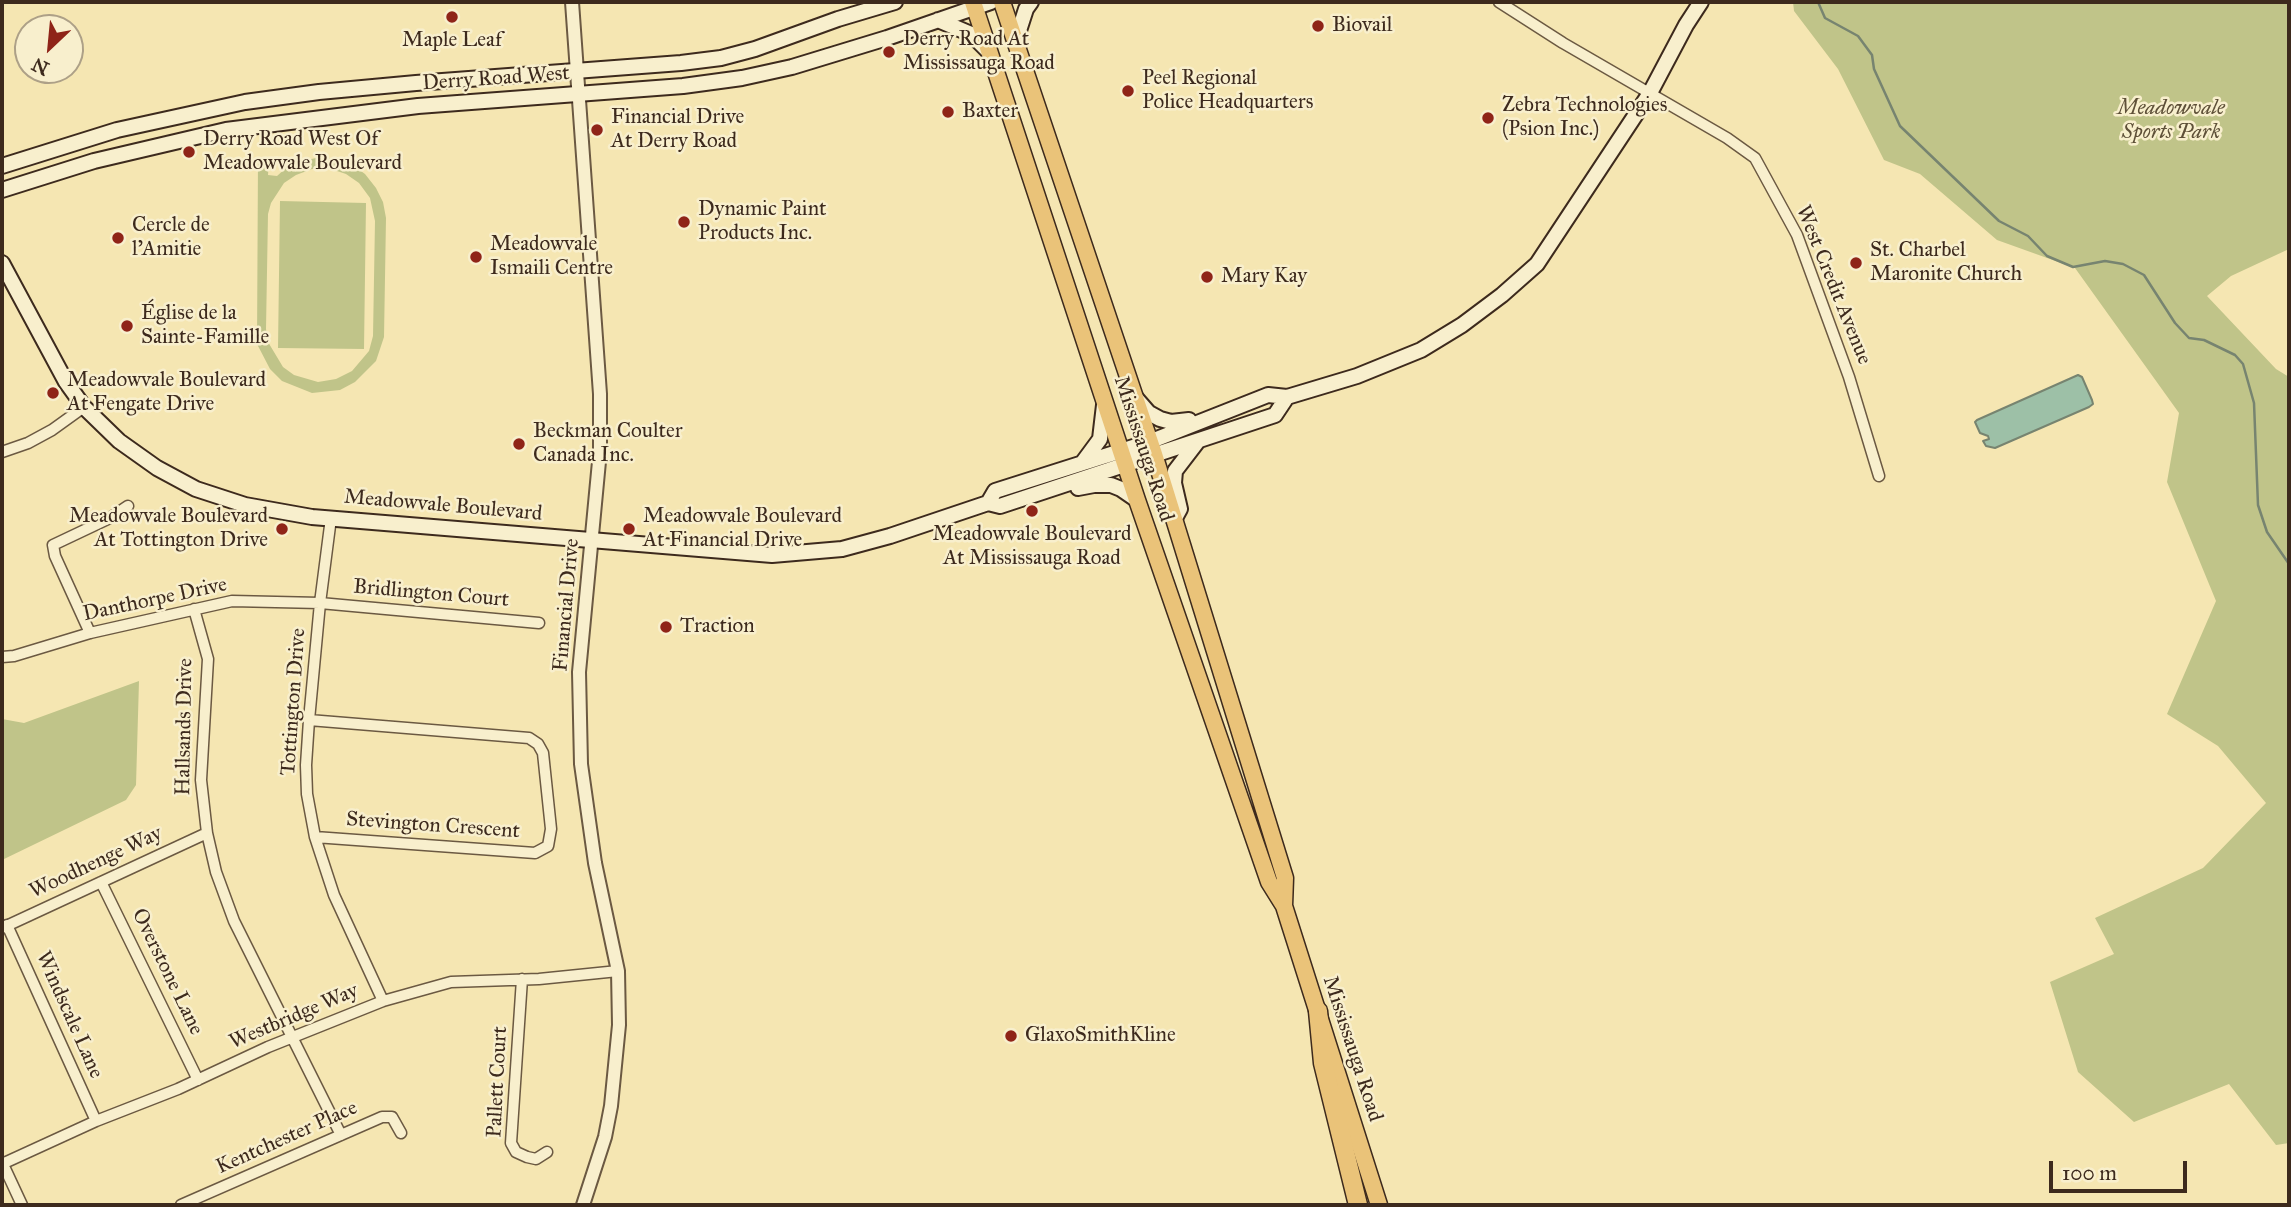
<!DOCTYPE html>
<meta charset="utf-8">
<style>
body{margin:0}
#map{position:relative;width:2291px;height:1207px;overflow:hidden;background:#f5e6b2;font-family:"IM FELL Great Primer",serif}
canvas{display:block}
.frame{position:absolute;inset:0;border:4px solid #3d2a1d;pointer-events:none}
.north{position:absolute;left:14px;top:14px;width:70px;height:70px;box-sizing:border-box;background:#f8efcd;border:2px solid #ada087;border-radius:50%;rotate:206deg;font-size:19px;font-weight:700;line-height:28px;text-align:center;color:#3d2a1d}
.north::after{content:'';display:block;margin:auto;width:24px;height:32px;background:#8f2418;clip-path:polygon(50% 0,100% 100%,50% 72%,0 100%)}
.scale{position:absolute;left:2049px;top:1161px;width:138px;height:32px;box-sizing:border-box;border:4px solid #3d2a1d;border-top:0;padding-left:9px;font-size:21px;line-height:24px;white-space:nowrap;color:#3d2a1d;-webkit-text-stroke:5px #f8efcd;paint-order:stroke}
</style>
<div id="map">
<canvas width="2291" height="1207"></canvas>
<div class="frame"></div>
<div class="north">N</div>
<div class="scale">100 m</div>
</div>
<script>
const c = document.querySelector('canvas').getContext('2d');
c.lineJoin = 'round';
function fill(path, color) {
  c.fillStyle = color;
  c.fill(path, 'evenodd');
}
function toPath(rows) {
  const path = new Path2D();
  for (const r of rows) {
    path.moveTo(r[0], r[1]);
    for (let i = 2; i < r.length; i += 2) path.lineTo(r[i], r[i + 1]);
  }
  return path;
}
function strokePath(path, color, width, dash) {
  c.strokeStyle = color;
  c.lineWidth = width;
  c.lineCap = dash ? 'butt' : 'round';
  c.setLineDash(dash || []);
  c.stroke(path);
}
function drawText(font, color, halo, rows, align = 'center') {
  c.font = font + ' "IM FELL Great Primer",serif';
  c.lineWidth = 5;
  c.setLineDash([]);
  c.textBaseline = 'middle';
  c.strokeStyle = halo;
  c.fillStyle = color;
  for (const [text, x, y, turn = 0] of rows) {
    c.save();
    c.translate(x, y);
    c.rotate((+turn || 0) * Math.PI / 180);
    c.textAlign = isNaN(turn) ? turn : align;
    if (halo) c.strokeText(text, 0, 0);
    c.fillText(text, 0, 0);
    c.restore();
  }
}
fill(toPath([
 [1793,2,2289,2,2289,249,2231,276,2207,296,2276,369,2289,377,2289,1143,2276,1145,2229,1084,2134,1122,2078,1072,2050,982,2114,954,2095,918,2203,868,2266,803,2218,746,2167,714,2216,601,2167,482,2179,413,2075,268,1997,240,1920,174,1884,160,1838,69,1794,11],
 [321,157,336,159,354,166,365,174,376,188,383,202,386,218,384,337,376,361,355,382,340,390,312,393,282,381,270,369,257,344,258,159,269,160,268,175,277,176,286,168,297,162],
 [312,169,331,169,346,174,359,183,370,198,375,221,373,336,369,351,352,371,336,379,318,382,294,375,283,367,268,342,266,329,268,214,271,203,284,183,296,175],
 [280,201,366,203,364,349,278,348],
 [139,681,136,785,126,800,2,860,2,719,24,723]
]), '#c0c489');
const water = toPath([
 [2078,375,2082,377,2092,400,2093,404,2089,407,1995,448,1986,446,1983,441,1989,439,1988,436,1980,433,1975,422,1977,420,2078,375]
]);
fill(water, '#9dc0a7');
strokePath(water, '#778470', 2);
strokePath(toPath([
 [1818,2,1825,18,1858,36,1872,55,1874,69,1900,126,1999,221,2028,236,2047,256,2073,267,2105,261,2123,264,2144,275,2175,323,2189,338,2204,340,2235,355,2243,364,2254,403,2258,505,2267,532,2289,564]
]), '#778470', 2.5);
const minor = toPath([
 [1499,2,1563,43,1727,138,1755,158,1797,235,1849,377,1879,476],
 [2,452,28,443,52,430,84,407],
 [331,518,320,603,309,720,306,765,307,794,315,837,334,895,383,1001],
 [194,609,208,659,201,780,207,833,216,872,234,921,341,1135],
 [90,633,55,556,53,545,110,518,128,506],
 [2,657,14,656,90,633,232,601,320,603,539,623],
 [309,720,529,738,538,744,543,753,551,829,548,846,535,853,315,837],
 [101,882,198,1080],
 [7,925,96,1121],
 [2,928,207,833],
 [522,979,511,1143,516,1152,527,1157,536,1159,547,1152],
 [2,1162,22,1205],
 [2,1164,96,1121,178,1089,268,1047,383,1001,451,982,539,979,618,971],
 [181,1205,382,1117,392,1117,401,1133]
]);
const tertiary = toPath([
 [572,2,600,394,600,451,579,672,581,764,595,863,618,971,619,1025,611,1106,605,1137,583,1205]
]);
const secondary = toPath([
 [938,20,971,34,989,52],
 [1015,43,1026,9,1031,2],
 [2,166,117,130,245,102,319,92,416,83,681,63,721,58,755,49,838,19,895,2],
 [2,190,94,161,226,130,418,106,683,86,742,78,792,67,887,38,991,2],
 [2,263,66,382,84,407,119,441,157,468,196,489,245,505,312,517,772,555,842,549,890,536,988,503,1000,506,1275,415,1287,397],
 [1135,397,1149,413,1160,419,1171,422,1189,420],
 [1083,462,1100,439,1104,405],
 [1078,488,1094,485,1111,485,1121,489,1137,500],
 [988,503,995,491,1149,442,1268,395,1287,397,1357,376,1421,350,1462,325,1502,295,1537,264,1650,93,1686,25,1701,2],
 [1174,520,1180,509,1174,483,1175,471,1198,441]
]);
const primary = toPath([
 [973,2,1137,500,1269,882,1284,906,1379,1205],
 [1002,2,1154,454,1285,878,1284,906]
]);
const motorway = toPath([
 [1318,1011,1323,1063,1358,1205]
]);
strokePath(minor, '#6b5942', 13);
strokePath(tertiary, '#6b5942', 16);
strokePath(secondary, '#3d2a1d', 18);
strokePath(primary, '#3d2a1d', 19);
strokePath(motorway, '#3d2a1d', 21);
strokePath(minor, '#f8efcd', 10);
strokePath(tertiary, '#f8efcd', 12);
strokePath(secondary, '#f8efcd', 14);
strokePath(primary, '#eac379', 16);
strokePath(motorway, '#eac379', 18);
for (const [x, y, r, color] of [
 [452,17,7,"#8f2418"],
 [1318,26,7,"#8f2418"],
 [889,52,7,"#8f2418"],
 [1128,91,7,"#8f2418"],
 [948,112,7,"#8f2418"],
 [1488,118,7,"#8f2418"],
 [597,130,7,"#8f2418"],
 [189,152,7,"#8f2418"],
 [684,222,7,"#8f2418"],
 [118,238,7,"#8f2418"],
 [476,257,7,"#8f2418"],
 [1856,263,7,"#8f2418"],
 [1207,277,7,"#8f2418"],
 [127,326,7,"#8f2418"],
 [53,393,7,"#8f2418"],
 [519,444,7,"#8f2418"],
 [1032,511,7,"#8f2418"],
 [282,529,7,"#8f2418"],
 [629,529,7,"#8f2418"],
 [666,627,7,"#8f2418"],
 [1011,1036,7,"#8f2418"]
]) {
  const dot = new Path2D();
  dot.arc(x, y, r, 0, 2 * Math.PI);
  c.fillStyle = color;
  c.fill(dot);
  strokePath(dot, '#f8efcd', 2.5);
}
drawText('21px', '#3d2a1d', '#f8efcd', [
 ["Biovail",1332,26],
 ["Derry Road At",903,40],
 ["Mississauga Road",903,64],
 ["Maple Leaf",452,41,"center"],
 ["Peel Regional",1142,79],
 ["Police Headquarters",1142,103],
 ["Zebra Technologies",1502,106],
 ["(Psion Inc.)",1502,130],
 ["Baxter",962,112],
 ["Financial Drive",611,118],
 ["At Derry Road",611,142],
 ["Derry Road West Of",203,140],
 ["Meadowvale Boulevard",203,164],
 ["Dynamic Paint",698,210],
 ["Products Inc.",698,234],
 ["Cercle de",132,226],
 ["l'Amitie",132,250],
 ["Meadowvale",490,245],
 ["Ismaili Centre",490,269],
 ["St. Charbel",1870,251],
 ["Maronite Church",1870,275],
 ["Mary Kay",1221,277],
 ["Église de la",141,314],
 ["Sainte-Famille",141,338],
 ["Meadowvale Boulevard",67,381],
 ["At Fengate Drive",67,405],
 ["Beckman Coulter",533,432],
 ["Canada Inc.",533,456],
 ["Meadowvale Boulevard",268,517,"right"],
 ["At Tottington Drive",268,541,"right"],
 ["Meadowvale Boulevard",643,517],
 ["At Financial Drive",643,541],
 ["Meadowvale Boulevard",1032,535,"center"],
 ["At Mississauga Road",1032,559,"center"],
 ["Traction",680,627],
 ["GlaxoSmithKline",1025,1036]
], 'left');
drawText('21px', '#3d2a1d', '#f8efcd', [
 ["Derry Road West",496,79,-4],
 ["West Credit Avenue",1833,285,68],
 ["Mississauga Road",1143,449,72],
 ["Meadowvale Boulevard",443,506,5],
 ["Bridlington Court",431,594,5],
 ["Danthorpe Drive",155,600,-12],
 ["Financial Drive",567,605,-85],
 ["Tottington Drive",294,702,-86],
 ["Hallsands Drive",185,727,-89],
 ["Stevington Crescent",433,826,4],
 ["Woodhenge Way",96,863,-25],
 ["Overstone Lane",167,972,64],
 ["Windscale Lane",69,1015,66],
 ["Westbridge Way",294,1017,-23],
 ["Mississauga Road",1352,1049,72],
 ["Pallett Court",498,1082,-87],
 ["Kentchester Place",287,1138,-24]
]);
drawText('italic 21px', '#5e5038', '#f8efcd', [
 ["Meadowvale",2171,109],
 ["Sports Park",2171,133]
]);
</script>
